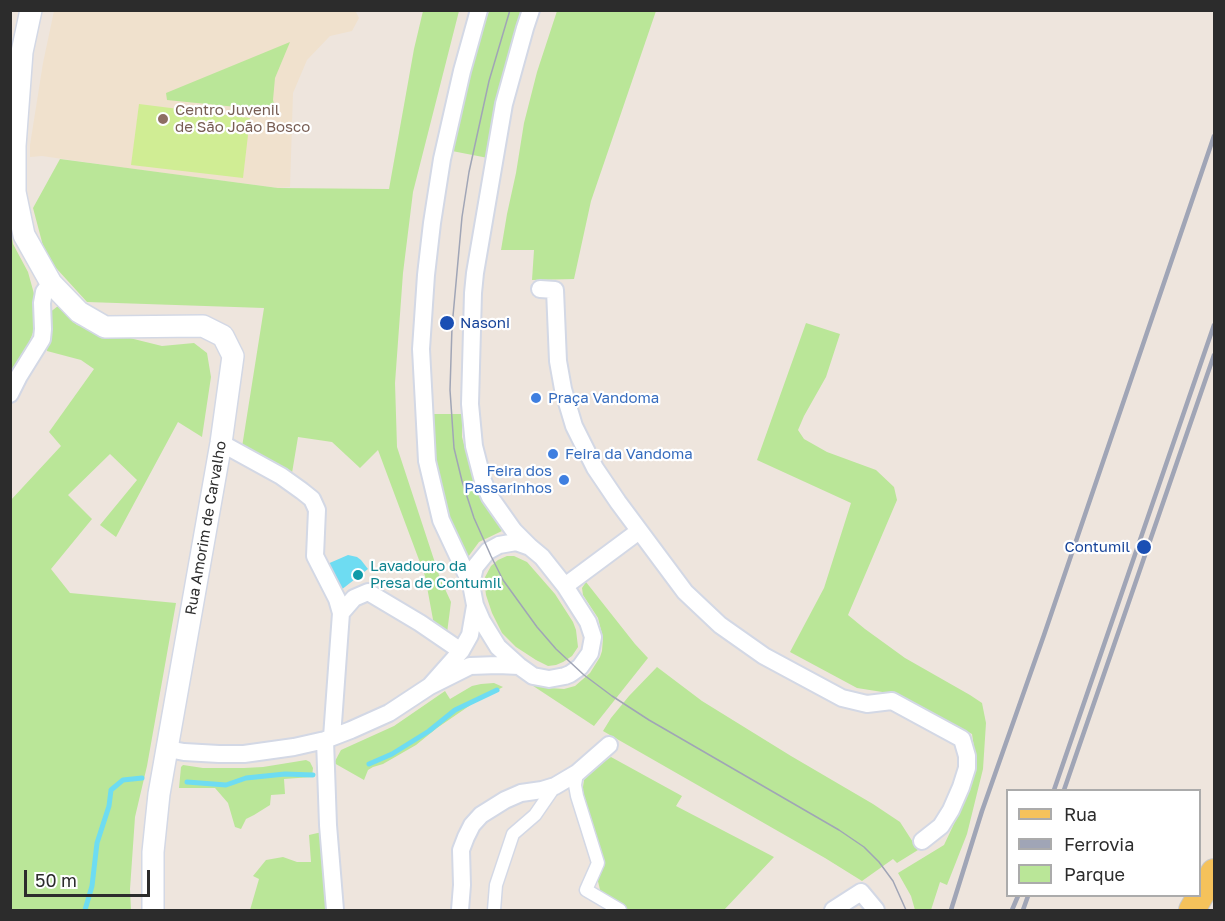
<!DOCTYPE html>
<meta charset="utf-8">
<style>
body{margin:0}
#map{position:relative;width:1225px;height:921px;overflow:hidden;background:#eee5dd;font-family:"Golos Text",sans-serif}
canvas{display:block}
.frame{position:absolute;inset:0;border:12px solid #2c2c2c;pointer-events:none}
.legend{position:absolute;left:1006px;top:789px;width:195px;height:108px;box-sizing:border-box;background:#fff;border:2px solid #ababab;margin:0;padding:8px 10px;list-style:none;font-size:18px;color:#2c2c2c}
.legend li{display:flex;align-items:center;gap:12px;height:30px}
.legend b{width:30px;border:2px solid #ababab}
.scale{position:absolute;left:24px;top:870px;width:126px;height:27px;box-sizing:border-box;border:3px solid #2c2c2c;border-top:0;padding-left:8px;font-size:18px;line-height:21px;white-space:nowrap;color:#2c2c2c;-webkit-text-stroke:4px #fff;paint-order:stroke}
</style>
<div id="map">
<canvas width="1225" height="921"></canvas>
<div class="frame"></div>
<ul class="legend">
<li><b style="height:8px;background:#f5c25b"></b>Rua</li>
<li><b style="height:8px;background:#a0a5b6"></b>Ferrovia</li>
<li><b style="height:16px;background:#bae698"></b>Parque</li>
</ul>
<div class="scale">50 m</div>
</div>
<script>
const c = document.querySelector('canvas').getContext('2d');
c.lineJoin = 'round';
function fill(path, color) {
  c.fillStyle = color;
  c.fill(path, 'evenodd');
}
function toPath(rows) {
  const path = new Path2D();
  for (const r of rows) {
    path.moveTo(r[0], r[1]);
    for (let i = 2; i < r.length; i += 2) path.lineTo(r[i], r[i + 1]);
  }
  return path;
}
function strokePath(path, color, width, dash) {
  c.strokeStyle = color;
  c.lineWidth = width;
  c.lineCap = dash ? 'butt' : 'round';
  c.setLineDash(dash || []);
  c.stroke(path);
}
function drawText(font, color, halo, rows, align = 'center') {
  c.font = font + ' "Golos Text",sans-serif';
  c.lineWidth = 4.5;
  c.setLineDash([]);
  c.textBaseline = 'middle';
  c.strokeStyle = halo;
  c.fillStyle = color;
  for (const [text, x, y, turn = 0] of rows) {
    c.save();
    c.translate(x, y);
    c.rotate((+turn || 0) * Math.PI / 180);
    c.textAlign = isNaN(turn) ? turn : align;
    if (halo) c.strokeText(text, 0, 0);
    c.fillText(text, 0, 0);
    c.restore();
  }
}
fill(toPath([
 [355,10,359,18,352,31,330,36,307,60,293,93,290,187,278,188,126,168,42,156,30,157,30,145,43,63,54,11]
]), '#f0e1cd');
fill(toPath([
 [423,11,459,11,413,192,403,273,395,383,397,447,440,578,451,602,447,633,434,625,425,576,378,450,360,468,332,442,298,437,291,479,242,447,264,308,87,302,46,257,33,208,60,159,278,188,389,189,414,49],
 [489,11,523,11,488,158,452,151,482,28],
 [557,11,656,11,591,201,574,279,532,280,534,250,501,250,507,214,516,173,524,123,537,72],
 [290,42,275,78,273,100,276,111,167,100,166,93],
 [10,223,13,244,28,272,39,312,34,330,23,358,14,366,11,373],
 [58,306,77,325,162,346,194,343,207,353,211,377,202,437,178,422,116,537,100,525,137,480,110,454,68,495,92,519,51,569,70,593,176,603,147,766,135,817,130,889,131,910,11,910,10,521,12,519,10,501,61,446,49,432,94,369,81,360,47,351,49,313],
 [806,323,840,334,826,377,804,416,798,430,804,439,827,452,876,470,894,487,897,500,848,615,865,629,905,658,970,695,982,703,986,723,983,769,967,834,947,885,940,882,931,910,915,910,911,896,898,873,944,845,970,790,976,760,972,734,895,694,857,688,790,652,824,588,851,503,757,460],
 [429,414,462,414,462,437,476,489,502,531,479,542,468,557,459,540,449,514,441,485,435,459],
 [507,556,514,556,527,562,555,594,573,622,576,630,578,647,572,656,563,662,556,665,548,666,536,660,516,647,502,633,492,613,486,595,484,579,491,566,498,560],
 [586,582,635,644,648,658,594,726,518,676,549,688,564,689,575,686,590,673,600,657,602,651,603,638,598,618,583,595,582,588],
 [657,667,702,701,791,756,873,804,900,822,918,850,897,863,893,859,862,881,825,858,603,731,611,718,629,696],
 [494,683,503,687,472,704,437,728,416,745,383,764,373,767,368,770,364,780,334,763,341,750,394,726,445,691,450,699,472,686,481,684],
 [611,757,682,796,676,806,774,857,724,910,617,910,601,894,580,806,585,774],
 [306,760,310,762,313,768,312,777,284,779,285,794,271,795,270,805,254,815,246,819,241,829,235,827,228,803,215,788,179,788,181,767,183,765,203,768,244,768,263,767],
 [322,832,329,910,250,910,259,879,253,876,266,860,283,857,297,862,311,862,309,835]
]), '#bae698');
fill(toPath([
 [139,104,250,118,243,178,131,165]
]), '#d0ed94');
fill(toPath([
 [348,555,357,557,361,560,368,569,341,590,325,565]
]), '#6edcf2');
strokePath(toPath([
 [369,764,392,754,429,731,455,710,497,690],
 [187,782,226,785,246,778,285,774,313,775],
 [85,910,92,886,97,843,109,806,111,790,123,780,142,778]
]), '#6edcf2', 5);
const pedestrian = toPath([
 [577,773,575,785,577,796,598,863,586,890,620,910],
 [494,910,496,885,513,834,535,815,555,786]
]);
const minor = toPath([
 [540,289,555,290,558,361,563,389,574,426,595,468,618,502,685,592,720,625,764,656,842,698,867,704,892,701,962,739,967,756,967,768,961,787,951,810,941,826,922,841],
 [10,394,19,376,42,339,43,329,42,303,44,292,51,283],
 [221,443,281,476,302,491,312,499,317,510,315,556,337,599,341,613,332,737],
 [530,547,514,531,490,497,483,481,474,446,470,404,473,293,475,273,504,104,525,28,531,10],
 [471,584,475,567,488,551,499,545,516,542,530,547,542,557,565,586,588,622,593,637,590,653,580,667,570,674,565,676,549,679,533,676,519,666,498,647,482,621,475,605,471,584,441,520,427,461,421,349,426,275,432,223,442,159,462,71,479,10],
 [565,586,639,531],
 [475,606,470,635,461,651,430,686,470,666,498,665,519,666],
 [341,613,354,598,368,592,420,623,461,651],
 [325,740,328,825,335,910],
 [168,749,184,752,219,754,244,754,294,747,325,740,351,730,389,713,430,686],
 [460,910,462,885,461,850,466,837,472,825,481,815,505,800,521,793,542,790,555,786,577,773,609,745],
 [833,910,861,892,876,910]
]);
const tertiary = toPath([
 [31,10,22,52,15,146,15,192,24,235,51,283,79,312,105,327,203,326,223,336,233,356,221,443,159,794,153,852,153,910]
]);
const primary = toPath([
 [1192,910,1214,872]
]);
strokePath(pedestrian, '#d3d8e5', 15);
strokePath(minor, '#d3d8e5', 20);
strokePath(tertiary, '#d3d8e5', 24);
strokePath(primary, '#c8c8c8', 28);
strokePath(pedestrian, '#fff', 12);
strokePath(minor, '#fff', 16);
strokePath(tertiary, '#fff', 21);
strokePath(primary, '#f5c25b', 26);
strokePath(toPath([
 [510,10,489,81,469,172,462,217,452,327,450,390,454,448,462,481,474,518,491,556,503,580,537,627,556,649,584,675,612,696,649,720,839,830,864,847,879,862,893,881,906,910]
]), '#a0a5b6', 1.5);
strokePath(toPath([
 [1054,790,1214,325],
 [1064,790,1214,355],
 [951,910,982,811,1044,635,1214,136],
 [1012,910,1018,896],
 [1023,910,1028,896]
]), '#a0a5b6', 4.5);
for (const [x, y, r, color] of [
 [163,119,6,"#8d6e63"],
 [447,323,8,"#1a4fb4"],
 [536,398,6,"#3f7fe0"],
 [553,454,6,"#3f7fe0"],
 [564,480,6,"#3f7fe0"],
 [1144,547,8,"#1a4fb4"],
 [358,575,6,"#0f9aa8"]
]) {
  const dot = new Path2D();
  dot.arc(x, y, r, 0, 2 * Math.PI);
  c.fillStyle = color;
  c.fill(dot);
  strokePath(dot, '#fff', 2);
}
drawText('15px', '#785e54', '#fff', [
 ["Centro Juvenil",175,110],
 ["de São João Bosco",175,127]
], 'left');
drawText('15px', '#164399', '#fff', [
 ["Nasoni",460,323],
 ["Contumil",1130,547,"right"]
], 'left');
drawText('15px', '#366cbe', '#fff', [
 ["Praça Vandoma",548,398],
 ["Feira da Vandoma",565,454],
 ["Feira dos",552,471,"right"],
 ["Passarinhos",552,488,"right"]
], 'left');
drawText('15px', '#2c2c2c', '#fff', [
 ["Rua Amorim de Carvalho",206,528,-80]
]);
drawText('15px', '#0d838f', '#fff', [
 ["Lavadouro da",370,566],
 ["Presa de Contumil",370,583]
], 'left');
</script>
